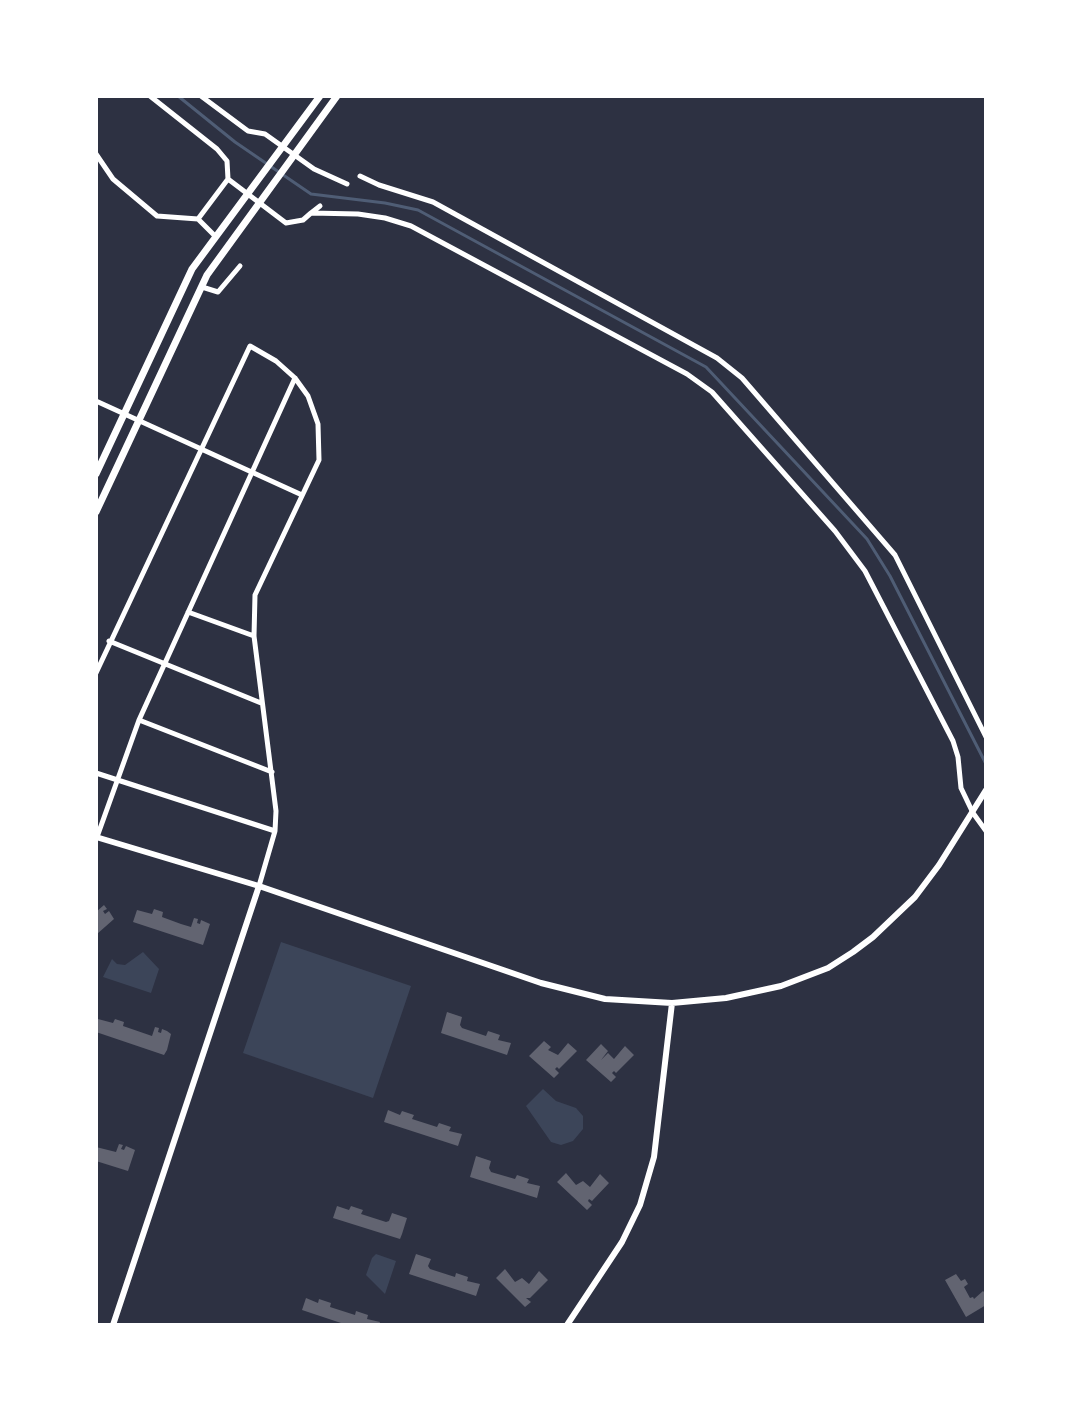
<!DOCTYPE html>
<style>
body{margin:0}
#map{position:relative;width:1082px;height:1421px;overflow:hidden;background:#2d3142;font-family:"PT Sans",sans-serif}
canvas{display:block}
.frame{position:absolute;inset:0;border:98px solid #fff;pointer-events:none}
</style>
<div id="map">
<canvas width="1082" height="1421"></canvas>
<div class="frame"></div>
</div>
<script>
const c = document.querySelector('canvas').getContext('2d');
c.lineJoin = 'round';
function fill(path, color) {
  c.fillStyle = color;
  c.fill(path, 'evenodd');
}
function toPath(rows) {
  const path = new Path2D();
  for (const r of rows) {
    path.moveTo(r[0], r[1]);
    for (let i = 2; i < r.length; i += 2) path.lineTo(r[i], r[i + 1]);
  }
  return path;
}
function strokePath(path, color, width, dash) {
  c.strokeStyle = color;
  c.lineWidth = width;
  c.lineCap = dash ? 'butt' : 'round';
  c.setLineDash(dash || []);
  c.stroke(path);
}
fill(toPath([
 [281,942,411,986,373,1098,243,1053],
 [143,952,159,969,151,993,103,977,112,959,117,964,125,965],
 [543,1089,556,1101,576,1108,583,1116,583,1129,573,1141,561,1145,551,1142,526,1106],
 [376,1254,396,1261,385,1294,366,1275,372,1258]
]), '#3c4559');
strokePath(toPath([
 [178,96,235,142,311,194,385,203,418,210,706,367,867,539,890,576,986,764]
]), '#4f5d75', 3);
fill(toPath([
 [104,905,107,909,103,911,105,914,109,911,114,919,97,934,96,912],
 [154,909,163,912,162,917,181,924,191,927,194,918,198,919,197,923,200,924,201,920,210,924,203,945,133,922,137,910,152,914],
 [447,1012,462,1017,460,1025,462,1028,486,1036,488,1031,500,1035,498,1040,511,1043,507,1055,441,1033],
 [98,1019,113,1023,115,1019,124,1022,123,1026,152,1036,155,1027,159,1028,158,1032,161,1033,162,1029,167,1031,171,1034,167,1050,164,1055,96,1032],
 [544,1041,551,1047,548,1050,558,1055,568,1043,577,1051,559,1069,557,1067,555,1069,559,1073,554,1078,529,1056],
 [601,1044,608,1051,601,1060,608,1053,614,1059,625,1046,634,1055,616,1073,614,1071,612,1073,616,1077,611,1082,586,1060],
 [388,1110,400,1115,402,1111,414,1115,412,1119,437,1127,439,1123,451,1127,449,1131,462,1134,458,1146,384,1122],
 [119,1144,123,1145,121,1149,124,1150,126,1146,135,1150,128,1171,96,1161,96,1147,116,1152],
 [476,1156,491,1161,489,1168,491,1172,515,1179,517,1175,529,1179,527,1183,540,1186,537,1198,470,1177],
 [566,1173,576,1185,583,1181,590,1187,600,1174,609,1183,592,1201,589,1199,588,1201,592,1205,587,1210,557,1182],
 [337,1206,349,1210,351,1206,363,1210,361,1214,386,1222,389,1221,392,1213,407,1218,402,1234,400,1239,333,1218],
 [416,1254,431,1259,428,1266,430,1269,455,1277,456,1273,468,1277,467,1281,480,1284,476,1296,409,1274],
 [505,1269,515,1282,522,1278,529,1284,539,1271,548,1280,530,1298,526,1298,531,1302,525,1307,496,1278],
 [956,1274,961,1281,965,1279,968,1284,964,1287,970,1298,973,1297,974,1299,983,1291,986,1294,986,1305,966,1317,945,1280],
 [306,1298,318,1303,319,1299,331,1303,330,1307,355,1315,356,1311,368,1315,367,1319,380,1322,379,1325,347,1325,302,1310]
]), '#626471');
strokePath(toPath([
 [150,96,217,149,227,161,228,179,286,223,303,220,311,213],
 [201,96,248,131,265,134,314,169,347,184],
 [96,154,113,179,157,216,198,219,216,237],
 [360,176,379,185,433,202,717,358,742,378,895,555,986,737],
 [320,206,311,213,358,214,385,218,411,226,687,374,712,392,835,531,865,571,953,741,958,757,961,788,973,813,986,831],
 [198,219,228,179],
 [202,287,218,292,240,266],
 [96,401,302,495],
 [188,612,254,636],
 [109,641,261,703],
 [96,673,250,346,276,361,295,378,308,396,318,424,319,460,255,595,254,636,276,811,275,831,259,886],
 [139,720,272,772],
 [96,773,275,831],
 [97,837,139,720,295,378]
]), '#fff', 5);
strokePath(toPath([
 [96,837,259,886,541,983,605,999,672,1003,726,998,781,986,828,968,853,952,873,937,915,897,939,865,986,790],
 [113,1325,259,886],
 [567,1325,622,1242,640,1205,654,1157,672,1003]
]), '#fff', 6);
strokePath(toPath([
 [96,474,192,269,320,96],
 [96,512,207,275,337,96]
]), '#fff', 7);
</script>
